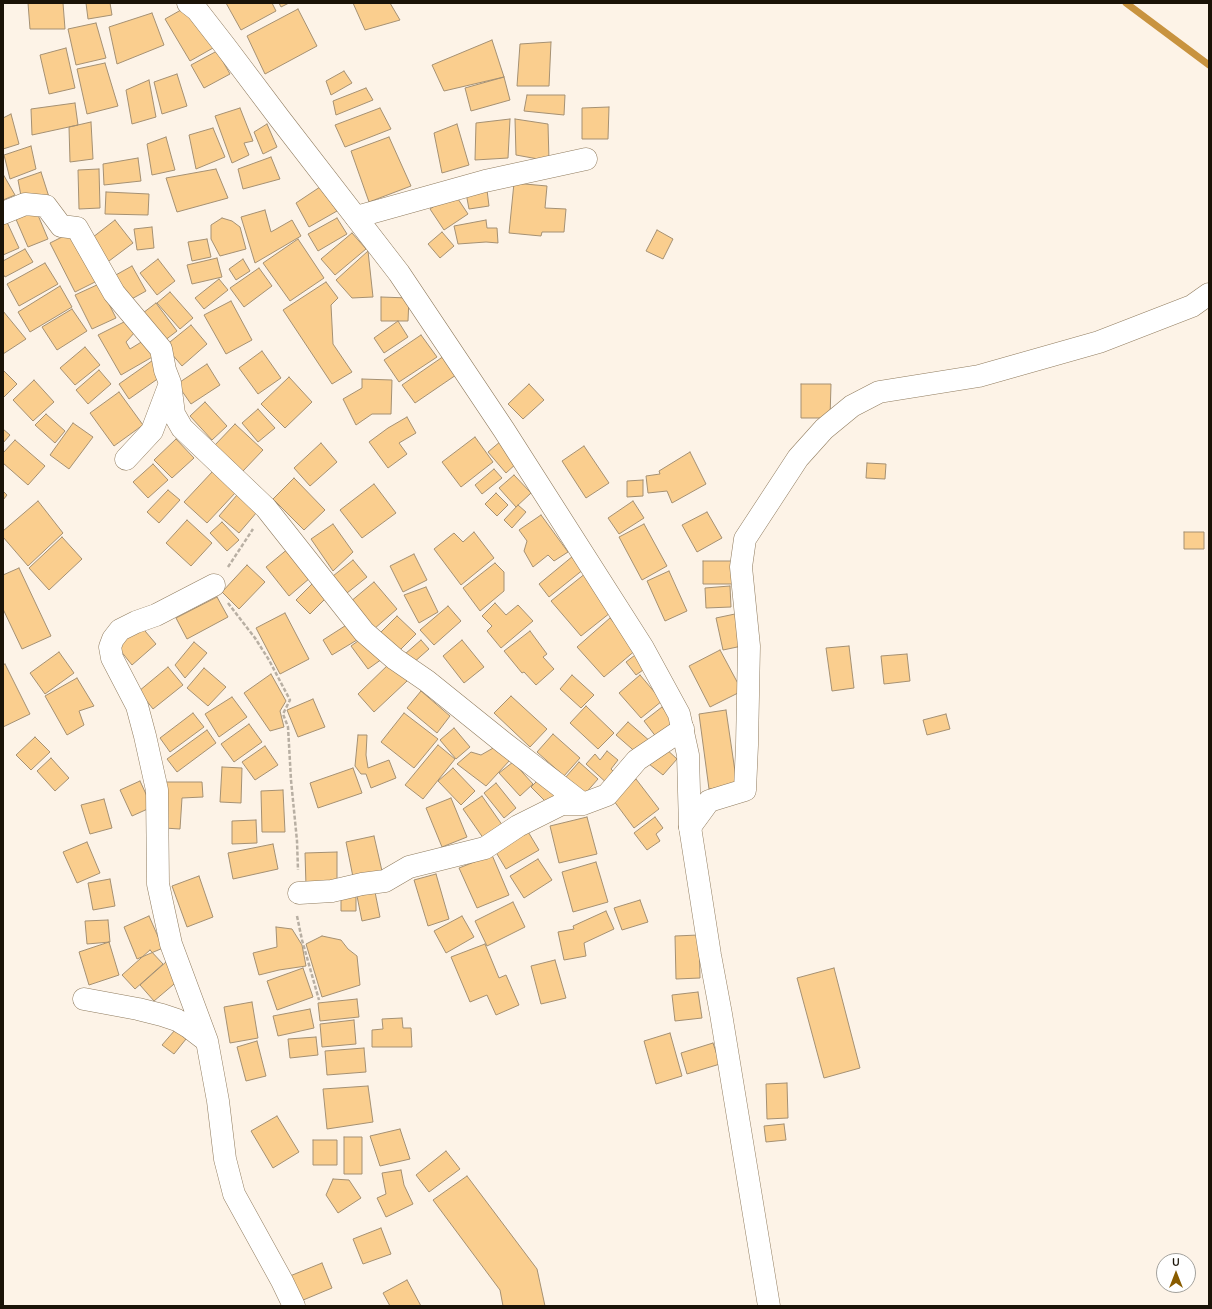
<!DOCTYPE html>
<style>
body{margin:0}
#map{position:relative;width:1212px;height:1309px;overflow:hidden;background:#fdf3e7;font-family:Quicksand,sans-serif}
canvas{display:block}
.frame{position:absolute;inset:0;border:4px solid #1a1307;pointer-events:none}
.north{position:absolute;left:1156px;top:1253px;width:40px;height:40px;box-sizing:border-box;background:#fff;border:1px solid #a3a19c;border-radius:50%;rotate:0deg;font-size:11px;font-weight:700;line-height:16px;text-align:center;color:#1a1307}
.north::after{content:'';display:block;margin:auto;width:14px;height:18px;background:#895c00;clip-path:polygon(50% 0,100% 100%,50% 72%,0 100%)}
</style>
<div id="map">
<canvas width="1212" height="1309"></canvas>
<div class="frame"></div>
<div class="north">U</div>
</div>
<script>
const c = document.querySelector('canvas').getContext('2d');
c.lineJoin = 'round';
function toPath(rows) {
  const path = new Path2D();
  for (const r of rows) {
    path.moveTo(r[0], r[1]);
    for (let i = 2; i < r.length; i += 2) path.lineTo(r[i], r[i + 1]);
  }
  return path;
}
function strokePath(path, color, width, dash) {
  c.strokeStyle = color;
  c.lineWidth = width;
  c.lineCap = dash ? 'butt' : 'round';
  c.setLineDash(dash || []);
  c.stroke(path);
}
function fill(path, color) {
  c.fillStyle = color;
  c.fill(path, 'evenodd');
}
strokePath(toPath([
 [1126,3,1209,65]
]), '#c8933f', 7);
const building = toPath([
 [28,3,63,3,65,29,30,29,28,3],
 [86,3,110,3,112,15,88,19,86,3],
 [226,3,272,3,276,11,241,30,226,3],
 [279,3,289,3,281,7,279,3],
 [353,3,390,3,400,20,365,30,353,3],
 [188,6,213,48,190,61,165,19,188,6],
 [298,9,317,46,265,74,247,36,298,9],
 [152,13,164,45,117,64,109,27,152,13],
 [96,23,106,58,76,65,68,29,96,23],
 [492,40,504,77,444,91,432,65,492,40],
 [551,42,549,86,517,86,520,44,551,42],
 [66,48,75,88,49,94,40,55,66,48],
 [217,51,230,74,204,88,191,65,217,51],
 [105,63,118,106,87,114,77,69,105,63],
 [344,71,352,83,331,95,326,81,344,71],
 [177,74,187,106,162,114,154,82,177,74],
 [504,77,510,100,471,111,465,88,504,77],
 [149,80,156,117,132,124,126,90,149,80],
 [366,88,373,100,336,115,333,101,366,88],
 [527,95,565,95,564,115,524,111,527,95],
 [75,103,78,125,32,135,31,109,75,103],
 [609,107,608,139,582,139,582,108,609,107],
 [240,108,253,141,244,143,249,155,232,163,215,116,240,108],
 [380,108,391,129,345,147,335,125,380,108],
 [11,114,19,144,3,149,3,118,11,114],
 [510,119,508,158,475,160,476,123,510,119],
 [515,119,548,124,549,161,516,155,515,119],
 [91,122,93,159,70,162,69,127,91,122],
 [267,124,277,147,263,154,254,132,267,124],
 [457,124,469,165,442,173,434,133,457,124],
 [213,128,225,157,196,169,189,135,213,128],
 [166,137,175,170,152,175,147,144,166,137],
 [389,137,411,186,369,202,351,151,389,137],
 [31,146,36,169,10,179,4,155,31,146],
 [271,157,280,179,243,189,238,169,271,157],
 [138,158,141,181,104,185,103,164,138,158],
 [99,169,100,208,79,209,78,170,99,169],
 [216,169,228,198,177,212,166,178,216,169],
 [41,172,49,197,22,201,18,180,41,172],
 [3,174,15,195,3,200,3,174],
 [514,183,547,186,545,208,566,209,564,232,542,232,541,236,509,233,514,183],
 [320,187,337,211,309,227,296,203,320,187],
 [487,190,489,206,469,209,466,193,487,190],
 [106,192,149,194,148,215,105,214,106,192],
 [454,193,468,214,444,230,430,209,454,193],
 [35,208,48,239,28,247,15,217,35,208],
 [265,210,271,232,292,220,301,236,255,263,241,217,265,210],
 [222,218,232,221,240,227,246,249,220,256,211,239,211,225,222,218],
 [337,218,347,234,318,251,308,234,337,218],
 [6,220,19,248,3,255,3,222,6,220],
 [115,220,133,243,105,264,88,241,115,220],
 [486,220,487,228,497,228,498,243,486,242,458,244,454,226,486,220],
 [152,227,154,248,137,250,134,229,152,227],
 [657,230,673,239,663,259,646,251,657,230],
 [74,231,99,280,75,292,50,243,74,231],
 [442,232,454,246,440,258,428,244,442,232],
 [352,233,366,249,335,275,321,259,352,233],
 [207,239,211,257,192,261,188,242,207,239],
 [298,239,324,278,290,301,263,263,298,239],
 [25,249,33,262,5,277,3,274,3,261,25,249],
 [368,251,373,297,352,298,336,280,368,251],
 [217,258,222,277,192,284,187,265,217,258],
 [158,259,175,281,157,295,140,273,158,259],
 [243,259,250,271,236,280,229,269,243,259],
 [45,263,58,284,19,306,7,284,45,263],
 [132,266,146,291,128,301,114,276,132,266],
 [259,268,272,286,244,307,230,288,259,268],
 [219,279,228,290,204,309,195,298,219,279],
 [326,282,338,298,331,305,333,344,352,372,332,384,283,310,326,282],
 [99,284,116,318,92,329,75,295,99,284],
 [60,286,72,307,30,332,18,312,60,286],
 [170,292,193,318,180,329,157,303,170,292],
 [381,297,409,298,408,321,381,321,381,297],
 [231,301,252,340,226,354,204,315,231,301],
 [156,303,177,331,164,341,143,313,156,303],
 [72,309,87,331,57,350,42,327,72,309],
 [3,311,26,339,3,354,3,311],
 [128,320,135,332,126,342,130,349,143,341,154,356,121,375,98,335,128,320],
 [398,321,408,337,384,353,374,338,398,321],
 [191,325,207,344,182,366,165,346,191,325],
 [421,335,437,357,399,382,384,360,421,335],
 [85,347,100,365,75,385,60,368,85,347],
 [262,351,281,378,258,394,239,368,262,351],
 [444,356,456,375,415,403,402,385,444,356],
 [156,358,166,373,129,399,119,384,156,358],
 [207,364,220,385,191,404,177,384,207,364],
 [3,370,17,384,3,398,3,370],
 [99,370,111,384,88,404,76,390,99,370],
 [289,377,312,402,285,428,261,404,289,377],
 [362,379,392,380,391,414,372,414,356,425,343,399,362,388,362,379],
 [34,380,54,402,33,421,13,400,34,380],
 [529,384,544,400,523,419,508,404,529,384],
 [801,384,831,384,830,418,801,418,801,384],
 [119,392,143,425,114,446,90,413,119,392],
 [205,402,227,426,212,440,190,416,205,402],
 [258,409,275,428,258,442,242,423,258,409],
 [46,414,65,431,55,443,35,425,46,414],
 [407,417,416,433,399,443,407,454,388,468,369,442,388,428,407,417],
 [73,423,93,437,69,469,50,455,73,423],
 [235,424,263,450,243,471,215,445,235,424],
 [3,429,10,435,3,443,3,429],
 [475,437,493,462,461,487,442,462,475,437],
 [176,439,194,458,172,478,154,460,176,439],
 [15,440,45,466,28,485,3,463,3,453,15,440],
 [501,441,518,462,506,473,488,452,501,441],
 [321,443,337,462,310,486,294,468,321,443],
 [584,446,609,483,586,498,562,461,584,446],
 [690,452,706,484,672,503,667,491,648,493,646,476,660,474,659,471,690,452],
 [867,463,886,464,885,479,866,478,867,463],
 [153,464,168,480,148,498,133,482,153,464],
 [494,469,502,478,482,494,475,485,494,469],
 [213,471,236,492,207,523,184,502,213,471],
 [514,475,531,493,516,507,499,488,514,475],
 [294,478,325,510,304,530,273,499,294,478],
 [643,480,643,496,627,497,627,481,643,480],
 [374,484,396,513,362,538,340,510,374,484],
 [168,490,180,500,159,523,147,512,168,490],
 [3,491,7,495,3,500,3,491],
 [496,493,508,505,497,516,485,504,496,493],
 [237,495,257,512,239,533,219,516,237,495],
 [38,501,63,533,28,566,3,537,3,531,38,501],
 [633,501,644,518,619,534,608,518,633,501],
 [518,505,526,512,512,528,504,520,518,505],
 [707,512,722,538,697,552,682,525,707,512],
 [541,515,568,552,554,561,548,555,533,567,524,551,527,541,519,530,541,515],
 [187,520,212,543,191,566,166,543,187,520],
 [222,522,239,540,227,551,210,533,222,522],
 [333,524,353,552,333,571,311,539,333,524],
 [644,524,667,566,642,580,619,537,644,524],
 [474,532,494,558,461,585,434,549,454,533,463,542,474,532],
 [1184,532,1204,532,1204,549,1184,549,1184,532],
 [62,537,82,559,49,590,29,568,62,537],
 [289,548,310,578,289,596,266,567,289,548],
 [414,554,427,580,403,592,390,566,414,554],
 [573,556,584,569,549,597,539,584,573,556],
 [353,560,367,577,347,593,333,576,353,560],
 [703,561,733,561,733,584,703,584,703,561],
 [495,563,504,572,504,591,480,611,463,588,495,563],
 [247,565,265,582,239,609,222,592,247,565],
 [19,568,51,636,22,649,3,609,3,575,19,568],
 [669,571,687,611,665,621,647,581,669,571],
 [586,573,615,609,581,636,551,601,586,573],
 [316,580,330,594,310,614,296,600,316,580],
 [374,582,397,609,374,629,350,602,374,582],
 [730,586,731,607,706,608,705,588,730,586],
 [426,587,438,612,419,623,404,595,426,587],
 [217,597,228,617,187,639,176,618,217,597],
 [495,603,506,615,518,605,533,621,501,648,487,631,492,626,482,616,495,603],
 [448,606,461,621,434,645,420,630,448,606],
 [285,613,309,659,280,674,256,628,285,613],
 [735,614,742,646,723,650,716,618,735,614],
 [397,616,416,634,397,653,378,635,397,616],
 [610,618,637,649,604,677,577,647,610,618],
 [348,624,357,640,332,655,323,640,348,624],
 [140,625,156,644,132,665,116,645,140,625],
 [530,631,547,654,543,657,554,669,536,685,524,672,522,673,504,651,530,631],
 [365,636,382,659,368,669,351,646,365,636],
 [421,640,429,649,413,663,405,654,421,640],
 [462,640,484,667,464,683,443,656,462,640],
 [194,642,207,653,185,678,175,665,194,642],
 [849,646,854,688,832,691,826,648,849,646],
 [720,650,742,691,710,707,689,666,720,650],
 [59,652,74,673,45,694,30,673,59,652],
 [639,652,650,665,636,675,626,662,639,652],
 [907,654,910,681,884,684,881,656,907,654],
 [390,663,407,681,374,712,358,694,390,663],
 [5,664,30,714,3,727,3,665,5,664],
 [168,667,183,685,153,709,139,691,168,667],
 [204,668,226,687,208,706,187,688,204,668],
 [271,674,286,701,280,711,284,727,270,731,244,693,271,674],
 [572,675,594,695,581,708,560,689,572,675],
 [640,675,662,701,641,718,619,693,640,675],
 [77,678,94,706,79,711,84,725,67,735,45,696,77,678],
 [421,691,450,716,437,733,407,708,421,691],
 [511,696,547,729,530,747,494,713,511,696],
 [232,697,247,717,219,737,205,714,232,697],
 [313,699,325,727,298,737,287,710,313,699],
 [586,706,614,733,598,749,570,723,586,706],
 [662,707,678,728,660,742,644,721,662,707],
 [726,710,737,785,709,789,699,714,726,710],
 [193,713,204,727,170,752,160,738,193,713],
 [404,713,438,739,414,768,381,742,404,713],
 [946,714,950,729,927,735,923,720,946,714],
 [628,722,651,742,639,755,616,735,628,722],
 [249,724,262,742,234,762,221,744,249,724],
 [454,728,470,747,456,759,440,740,454,728],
 [207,730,216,743,177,772,167,759,207,730],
 [553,734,580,758,564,776,537,752,553,734],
 [358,735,367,735,366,755,368,768,389,760,396,778,371,788,366,774,361,774,355,766,358,735],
 [35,737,50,752,31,770,16,755,35,737],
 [438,745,455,759,423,799,405,785,438,745],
 [265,746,278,765,255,780,242,762,265,746],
 [495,747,510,760,486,786,457,764,471,752,481,755,495,747],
 [664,747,677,759,663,775,649,764,664,747],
 [607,751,618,760,611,769,619,777,610,786,586,764,595,754,600,760,607,751],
 [51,758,69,778,55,791,37,771,51,758],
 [513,762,533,784,520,796,499,773,513,762],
 [579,762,598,779,584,795,565,778,579,762],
 [222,767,242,768,241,803,220,802,222,767],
 [353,768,362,793,318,808,310,783,353,768],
 [453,768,475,791,461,805,438,781,453,768],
 [541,777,559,795,549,805,531,787,541,777],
 [636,779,659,809,634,828,611,797,636,779],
 [140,781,152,807,132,816,120,790,140,781],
 [165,782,202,782,203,797,182,798,180,829,164,828,165,782],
 [496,783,516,808,504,818,484,793,496,783],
 [283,790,285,832,262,832,261,791,283,790],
 [482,796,505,829,486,842,463,809,482,796],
 [451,798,467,837,442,847,426,808,451,798],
 [104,799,112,828,90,834,81,805,104,799],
 [587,817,597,854,559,863,550,826,587,817],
 [655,817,663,828,656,834,660,841,647,850,634,833,655,817],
 [256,820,257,843,232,844,232,821,256,820],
 [527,830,539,850,506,869,494,849,527,830],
 [374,836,382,871,353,877,346,842,374,836],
 [87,842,100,873,77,883,63,852,87,842],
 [273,844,278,869,233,879,228,853,273,844],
 [337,852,337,885,306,886,305,853,337,852],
 [492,855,509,895,477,908,459,868,492,855],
 [538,859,552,880,524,898,510,876,538,859],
 [596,862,608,902,573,912,562,872,596,862],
 [436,874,449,919,428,926,414,880,436,874],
 [199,876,213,917,187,927,172,886,199,876],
 [110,879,115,906,93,910,88,883,110,879],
 [375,892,380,917,362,921,357,896,375,892],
 [341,893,356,893,356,911,341,911,341,893],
 [640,900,648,922,622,930,614,908,640,900],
 [513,902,525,927,487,946,475,921,513,902],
 [606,911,614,929,584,943,586,956,564,960,558,932,574,929,573,926,606,911],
 [149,916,163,948,137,959,124,927,149,916],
 [462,916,474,937,446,953,434,931,462,916],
 [108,920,110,942,87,944,85,921,108,920],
 [276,927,292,929,302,945,306,966,279,970,259,975,253,953,277,947,276,927],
 [699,935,700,978,676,979,675,936,699,935],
 [322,936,341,940,348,949,357,956,360,985,322,997,306,944,322,936],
 [109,942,119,975,89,985,79,952,109,942],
 [485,944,499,978,506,975,519,1005,496,1015,487,995,470,1002,451,957,485,944],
 [150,950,163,964,135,989,122,975,150,950],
 [555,960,566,998,541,1004,531,966,555,960],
 [166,962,180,979,154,1001,140,985,166,962],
 [303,968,313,997,277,1010,267,981,303,968],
 [834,968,860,1068,824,1078,797,978,834,968],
 [698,992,702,1018,675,1021,672,995,698,992],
 [357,999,359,1017,320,1021,318,1003,357,999],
 [252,1002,258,1038,230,1043,224,1007,252,1002],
 [310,1009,314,1028,278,1036,273,1016,310,1009],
 [402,1018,403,1028,411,1028,412,1047,372,1047,372,1030,383,1029,382,1019,402,1018],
 [354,1020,356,1044,322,1047,320,1024,354,1020],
 [175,1030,186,1039,174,1054,162,1045,175,1030],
 [670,1033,682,1076,656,1084,644,1041,670,1033],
 [316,1037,318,1055,290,1058,288,1039,316,1037],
 [257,1041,266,1076,246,1081,237,1047,257,1041],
 [713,1043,720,1064,687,1074,681,1053,713,1043],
 [364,1048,366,1072,327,1075,325,1051,364,1048],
 [787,1083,788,1118,767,1119,766,1084,787,1083],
 [368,1086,373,1122,327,1129,323,1089,368,1086],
 [277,1116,299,1152,273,1168,251,1131,277,1116],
 [784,1124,786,1140,766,1142,764,1126,784,1124],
 [400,1129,410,1159,380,1166,370,1136,400,1129],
 [344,1137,362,1137,362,1174,344,1174,344,1137],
 [313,1140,337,1140,337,1165,313,1165,313,1140],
 [446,1151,460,1169,429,1192,416,1175,446,1151],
 [401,1170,404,1185,413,1204,386,1217,377,1198,386,1194,382,1173,401,1170],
 [467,1176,537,1269,545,1306,503,1306,500,1290,433,1200,467,1176],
 [333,1179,349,1180,361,1198,338,1213,326,1195,333,1179],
 [381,1228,391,1254,363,1264,353,1239,381,1228],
 [322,1263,332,1288,296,1303,285,1278,322,1263],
 [407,1280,421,1306,390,1306,383,1293,407,1280]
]);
fill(building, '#face8e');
strokePath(building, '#a59072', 1);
const street = toPath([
 [3,213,25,204,46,206,61,226,77,228,114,293,161,349,165,370,170,383,174,414,182,428,266,508,364,632,395,659,427,681,504,743,583,804],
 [356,217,485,181,586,159],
 [126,459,152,431,169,386],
 [214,585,156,615,136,622,120,630,113,639,110,647,112,658,137,706,145,736,157,790,158,884,171,944,207,1041,218,1101,225,1159,234,1194,282,1281,294,1306],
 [690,827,709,801,745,790,747,745,749,646,741,567,745,539,798,458,824,429,852,406,879,392,979,376,1099,342,1192,306,1209,294],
 [299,893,332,891,362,884,385,881,409,867,485,848,518,826,562,804,583,804,607,795,637,760,683,729],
 [84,999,138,1009,162,1015,177,1020,190,1028,207,1041]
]);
const secondary = toPath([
 [188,3,197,10,225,46,280,119,399,273,504,430,643,648,679,714,688,755,690,827,710,955,721,1014,769,1306]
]);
strokePath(street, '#907c5f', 23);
strokePath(secondary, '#907c5f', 23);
strokePath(toPath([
 [228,567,253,529],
 [228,603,255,638,269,660,290,700,283,714,288,727,291,780,297,841,298,870],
 [297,916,302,940,319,1000]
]), '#b8afa3', 2.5, [4, 2]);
strokePath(street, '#fff', 22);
strokePath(secondary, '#fff', 22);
</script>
